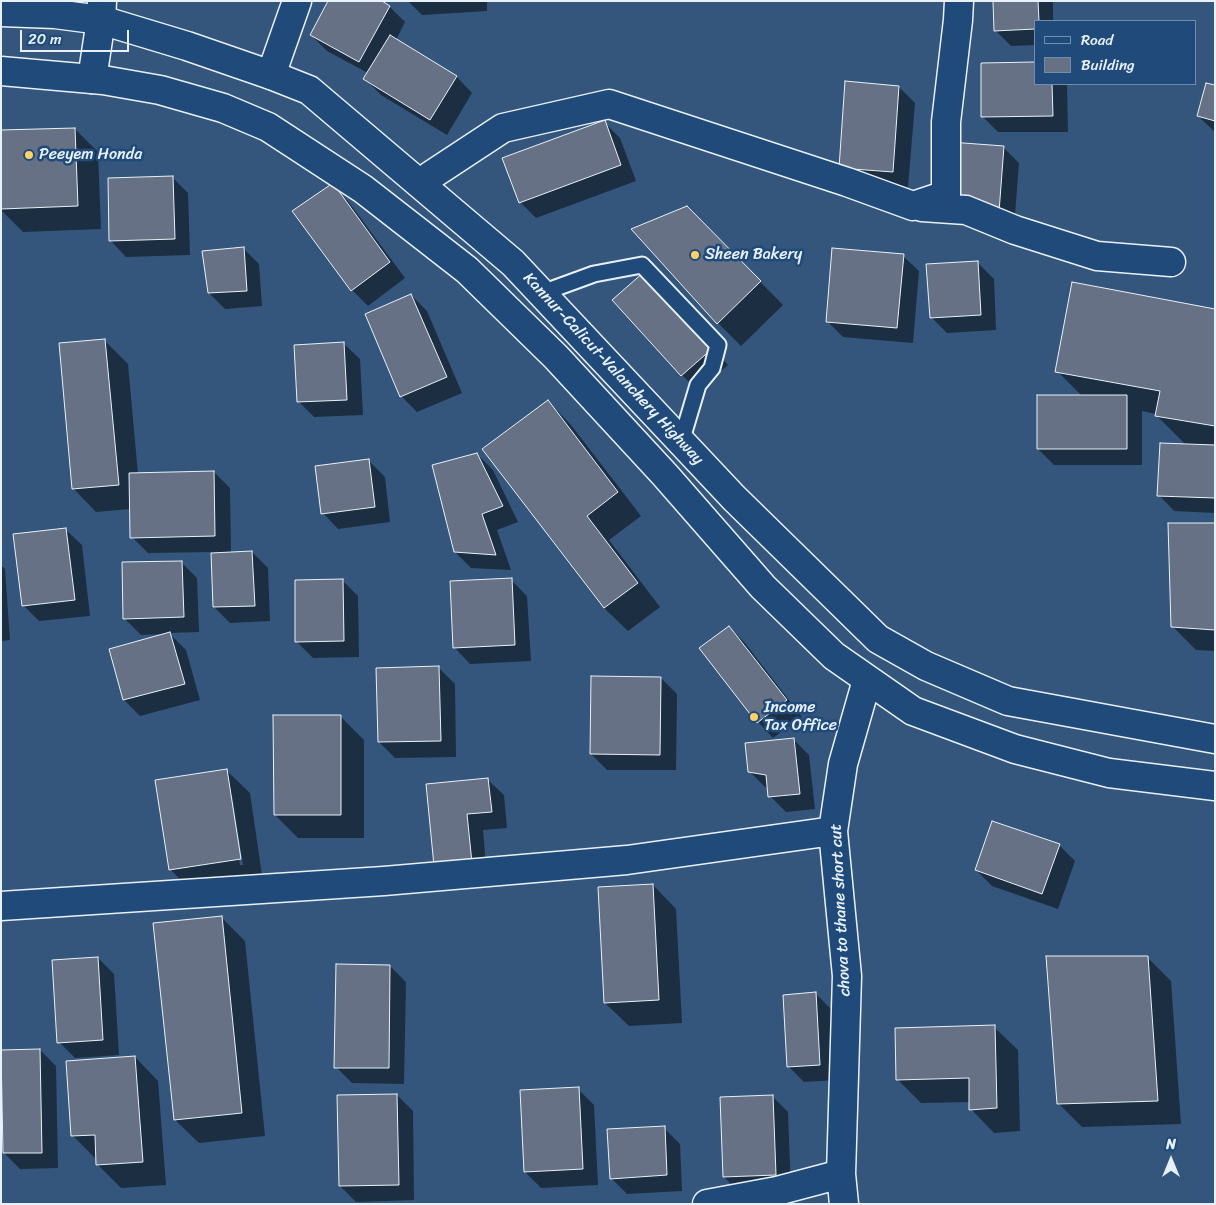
<!DOCTYPE html>
<style>
body{margin:0}
#map{position:relative;width:1216px;height:1205px;overflow:hidden;background:#34567d;font-family:Sriracha,sans-serif}
canvas{display:block}
.frame{position:absolute;inset:0;border:2px solid #e8f1f8;pointer-events:none}
.legend{position:absolute;left:1034px;top:20px;width:162px;height:65px;box-sizing:border-box;background:#1f4a7a;border:1px solid #6f8dac;margin:0;padding:6px 9px;list-style:none;font-size:15px;color:#e8f1f8}
.legend li{display:flex;align-items:center;gap:10px;height:25px}
.legend b{width:25px;border:1px solid #6f8dac}
.north{position:absolute;left:1146px;top:1135px;width:50px;height:50px;-webkit-text-stroke:4px #1f4a7a;paint-order:stroke;rotate:0deg;font-size:14px;font-weight:700;line-height:20px;text-align:center;color:#e8f1f8}
.north::after{content:'';display:block;margin:auto;width:18px;height:22px;background:#e8f1f8;clip-path:polygon(50% 0,100% 100%,50% 72%,0 100%)}
.scale{position:absolute;left:20px;top:30px;width:109px;height:22px;box-sizing:border-box;border:2px solid #e8f1f8;border-top:0;padding-left:6px;font-size:15px;line-height:18px;white-space:nowrap;color:#e8f1f8;-webkit-text-stroke:4px #1f4a7a;paint-order:stroke}
</style>
<div id="map">
<canvas width="1216" height="1205"></canvas>
<div class="frame"></div>
<ul class="legend">
<li><b style="height:6px;background:#1f4a7a"></b>Road</li>
<li><b style="height:14px;background:#667185"></b>Building</li>
</ul>
<div class="north">N</div>
<div class="scale">20 m</div>
</div>
<script>
const c = document.querySelector('canvas').getContext('2d');
c.lineJoin = 'round';
function fill(path, color) {
  c.fillStyle = color;
  c.fill(path, 'evenodd');
}
function toPath(rows) {
  const path = new Path2D();
  for (const r of rows) {
    path.moveTo(r[0], r[1]);
    for (let i = 2; i < r.length; i += 2) path.lineTo(r[i], r[i + 1]);
  }
  return path;
}
function strokePath(path, color, width, dash) {
  c.strokeStyle = color;
  c.lineWidth = width;
  c.lineCap = dash ? 'butt' : 'round';
  c.setLineDash(dash || []);
  c.stroke(path);
}
function drawText(font, color, halo, rows, align = 'center') {
  c.font = font + ' Sriracha,sans-serif';
  c.lineWidth = 5;
  c.setLineDash([]);
  c.textBaseline = 'middle';
  c.strokeStyle = halo;
  c.fillStyle = color;
  for (const [text, x, y, turn = 0] of rows) {
    c.save();
    c.translate(x, y);
    c.rotate((+turn || 0) * Math.PI / 180);
    c.textAlign = isNaN(turn) ? turn : align;
    if (halo) c.strokeText(text, 0, 0);
    c.fillText(text, 0, 0);
    c.restore();
  }
}
fill(toPath([
 [408,1,487,1,487,11,422,15],
 [994,1,1053,1,1053,21,1035,21,1035,45,1011,46,995,30],
 [390,7,405,22,396,40,457,77,472,93,447,135,381,95,365,79,368,73,327,51,311,35],
 [1035,84,1067,84,1068,132,998,132,982,116],
 [1215,86,1215,132,1198,116],
 [899,87,915,103,908,187,856,184,840,168],
 [604,122,620,138,636,181,536,218,520,202],
 [75,129,98,152,101,229,23,232,1,210,1,132],
 [1003,147,1019,163,1014,228,963,224,947,208],
 [172,177,188,193,190,255,126,257,111,241],
 [332,185,348,201,405,278,368,306,352,290],
 [710,231,783,305,741,346,718,323],
 [243,248,259,264,262,306,225,309,209,293],
 [903,256,919,271,913,343,843,337,827,321],
 [978,263,994,279,996,330,947,333,931,317],
 [660,289,728,365,698,391,682,375,614,300],
 [411,295,427,311,462,393,417,412,401,396],
 [1215,310,1215,513,1174,511,1159,495,1186,445,1156,415,1156,414,1142,411,1142,465,1054,465,1038,449,1082,396,1057,371],
 [105,341,128,364,138,474,214,472,230,488,231,553,252,552,268,568,270,621,230,623,214,607,212,552,148,553,132,537,131,509,96,512,73,488],
 [344,344,360,359,363,415,314,417,298,401],
 [548,401,571,425,641,516,609,540,660,607,628,631,604,608],
 [477,454,493,470,518,522,497,530,511,570,471,568,455,552],
 [369,461,385,477,390,522,338,529,323,513],
 [1215,524,1215,651,1196,650,1172,626],
 [66,530,82,545,90,616,39,621,23,605],
 [181,562,197,578,199,632,169,633,186,650,200,700,140,716,124,700,110,650,166,634,141,635,125,619],
 [1,565,5,569,10,640,1,641],
 [342,580,358,596,359,657,313,658,297,642],
 [511,580,527,596,531,661,470,664,455,648],
 [729,627,745,643,802,717,773,738,758,722],
 [439,668,455,684,456,757,395,758,379,742],
 [661,678,677,694,676,770,607,770,591,754],
 [340,716,364,740,364,838,298,838,275,815],
 [793,739,809,755,815,809,786,812,770,796,769,788,765,787,749,771],
 [226,770,250,793,263,882,193,893,170,869],
 [229,795,232,795,243,865,240,865],
 [488,780,504,795,507,828,483,830,487,878,435,866],
 [1059,845,1075,861,1058,909,992,886,976,870],
 [653,885,676,909,682,1023,629,1026,605,1003],
 [221,917,245,941,265,1136,199,1143,175,1120],
 [98,958,114,974,119,1055,75,1058,59,1042],
 [1148,958,1171,981,1181,1124,1082,1127,1058,1103],
 [390,966,406,982,404,1084,352,1083,336,1067],
 [816,994,832,1010,836,1080,804,1082,788,1066],
 [994,1027,1018,1050,1020,1131,994,1133,971,1109,970,1102,921,1103,898,1080],
 [40,1050,56,1066,58,1168,20,1169,4,1153],
 [135,1057,158,1081,166,1185,121,1188,98,1165,97,1159,96,1159,72,1135],
 [578,1089,594,1105,598,1185,541,1188,525,1172],
 [397,1095,413,1111,414,1200,356,1202,340,1186],
 [772,1096,788,1112,791,1191,740,1193,724,1177],
 [664,1128,680,1144,682,1191,627,1194,611,1178]
]), '#0007');
const building = toPath([
 [328,1,382,1,390,6,359,62,310,35,328,1],
 [993,1,1038,1,1039,21,1035,21,1035,29,994,31,993,1],
 [390,35,457,76,430,120,363,79,390,35],
 [1035,62,1035,84,1052,84,1053,116,981,117,981,63,1035,62],
 [845,81,899,86,893,172,839,168,845,81],
 [1206,83,1215,85,1215,121,1197,116,1206,83],
 [605,120,621,165,519,203,502,158,605,120],
 [75,128,78,206,1,209,1,130,75,128],
 [950,142,1004,146,999,212,946,195,950,142],
 [173,176,175,239,109,241,108,178,173,176],
 [333,183,390,262,351,291,292,211,333,183],
 [687,206,761,281,717,324,631,229,687,206],
 [244,247,247,291,208,293,202,251,244,247],
 [832,248,904,254,897,328,826,322,832,248],
 [978,261,981,315,930,318,926,264,978,261],
 [644,272,713,348,681,376,612,300,644,272],
 [1072,282,1215,309,1215,426,1155,416,1160,391,1055,372,1072,282],
 [411,294,447,377,400,397,365,314,411,294],
 [105,339,119,485,72,489,59,343,105,339],
 [344,342,347,400,297,402,294,345,344,342],
 [1037,395,1127,395,1127,449,1037,449,1037,395],
 [548,400,618,492,587,516,638,583,604,608,482,449,548,400],
 [1160,443,1215,445,1215,498,1157,496,1160,443],
 [477,453,503,506,482,514,496,555,454,552,432,465,477,453],
 [369,459,375,507,321,514,315,466,369,459],
 [214,471,215,536,130,538,129,473,214,471],
 [1168,523,1215,523,1215,630,1171,627,1168,523],
 [66,528,75,600,22,606,13,534,66,528],
 [252,551,255,606,213,607,211,553,252,551],
 [182,561,184,617,123,619,122,562,182,561],
 [512,578,515,645,453,648,450,581,512,578],
 [343,579,344,641,295,642,295,580,343,579],
 [729,626,787,700,757,723,699,648,729,626],
 [170,632,185,684,123,700,109,649,170,632],
 [439,666,441,741,378,742,376,668,439,666],
 [591,676,661,677,660,755,590,754,591,676],
 [273,715,341,715,341,815,274,815,273,715],
 [794,738,800,794,768,797,766,775,748,772,745,743,794,738],
 [227,769,241,859,169,870,155,780,227,769],
 [488,778,492,812,467,814,472,863,434,866,426,784,488,778],
 [992,821,1060,844,1042,894,975,870,992,821],
 [653,884,659,1000,604,1003,598,887,653,884],
 [222,916,242,1113,174,1120,153,923,222,916],
 [1046,956,1148,956,1158,1101,1057,1104,1046,956],
 [98,957,103,1040,57,1043,52,960,98,957],
 [336,964,390,965,389,1068,334,1068,336,964],
 [816,992,820,1065,787,1067,783,995,816,992],
 [995,1025,997,1108,969,1110,969,1078,896,1080,895,1028,995,1025],
 [40,1049,42,1153,3,1153,1,1050,40,1049],
 [135,1056,143,1162,96,1165,95,1135,71,1136,66,1061,135,1056],
 [579,1087,583,1169,524,1172,520,1090,579,1087],
 [397,1094,399,1185,339,1186,337,1095,397,1094],
 [773,1095,776,1175,723,1177,720,1097,773,1095],
 [665,1126,667,1175,610,1179,607,1129,665,1126]
]);
fill(building, '#667185');
strokePath(building, '#e8f1f8', 1);
const service = toPath([
 [542,293,594,274,642,265,718,345,712,368,698,385,681,442]
]);
const minor = toPath([
 [271,75,297,1],
 [92,79,101,20,102,1],
 [430,176,503,128,609,104,847,182,913,206,946,195,946,122,958,20,959,1],
 [922,207,966,210,1015,230,1097,256,1171,262],
 [1,906,384,881,627,860,833,831],
 [707,1204,777,1191,841,1174],
 [844,1204,841,1174,847,976,833,831,843,764,867,680]
]);
const trunk = toPath([
 [1,12,55,14,101,20,187,46,271,75,309,90,513,263,734,498,878,639,926,666,1008,701,1215,739],
 [1,71,103,80,160,90,223,108,268,127,363,189,467,270,556,357,665,475,763,587,834,656,913,711,1015,749,1109,773,1215,786]
]);
strokePath(service, '#e8f1f8', 19);
strokePath(minor, '#e8f1f8', 31);
strokePath(trunk, '#e8f1f8', 31);
strokePath(service, '#1f4a7a', 15);
strokePath(minor, '#1f4a7a', 28);
strokePath(trunk, '#1f4a7a', 28);
for (const [x, y, r, color] of [
 [29,155,5,"#ffd166"],
 [695,255,5,"#ffd166"],
 [754,717,5,"#ffd166"]
]) {
  const dot = new Path2D();
  dot.arc(x, y, r, 0, 2 * Math.PI);
  c.fillStyle = color;
  c.fill(dot);
  strokePath(dot, '#1f4a7a', 2);
}
drawText('16px', '#e8f1f8', '#1f4a7a', [
 ["Peeyem Honda",39,155],
 ["Sheen Bakery",705,255],
 ["Income",764,708],
 ["Tax Office",764,726]
], 'left');
drawText('16px', '#e8f1f8', '#1f4a7a', [
 ["Kannur-Calicut-Valanchery Highway",613,369,47],
 ["chova to thane short cut",841,910,-93]
]);
</script>
